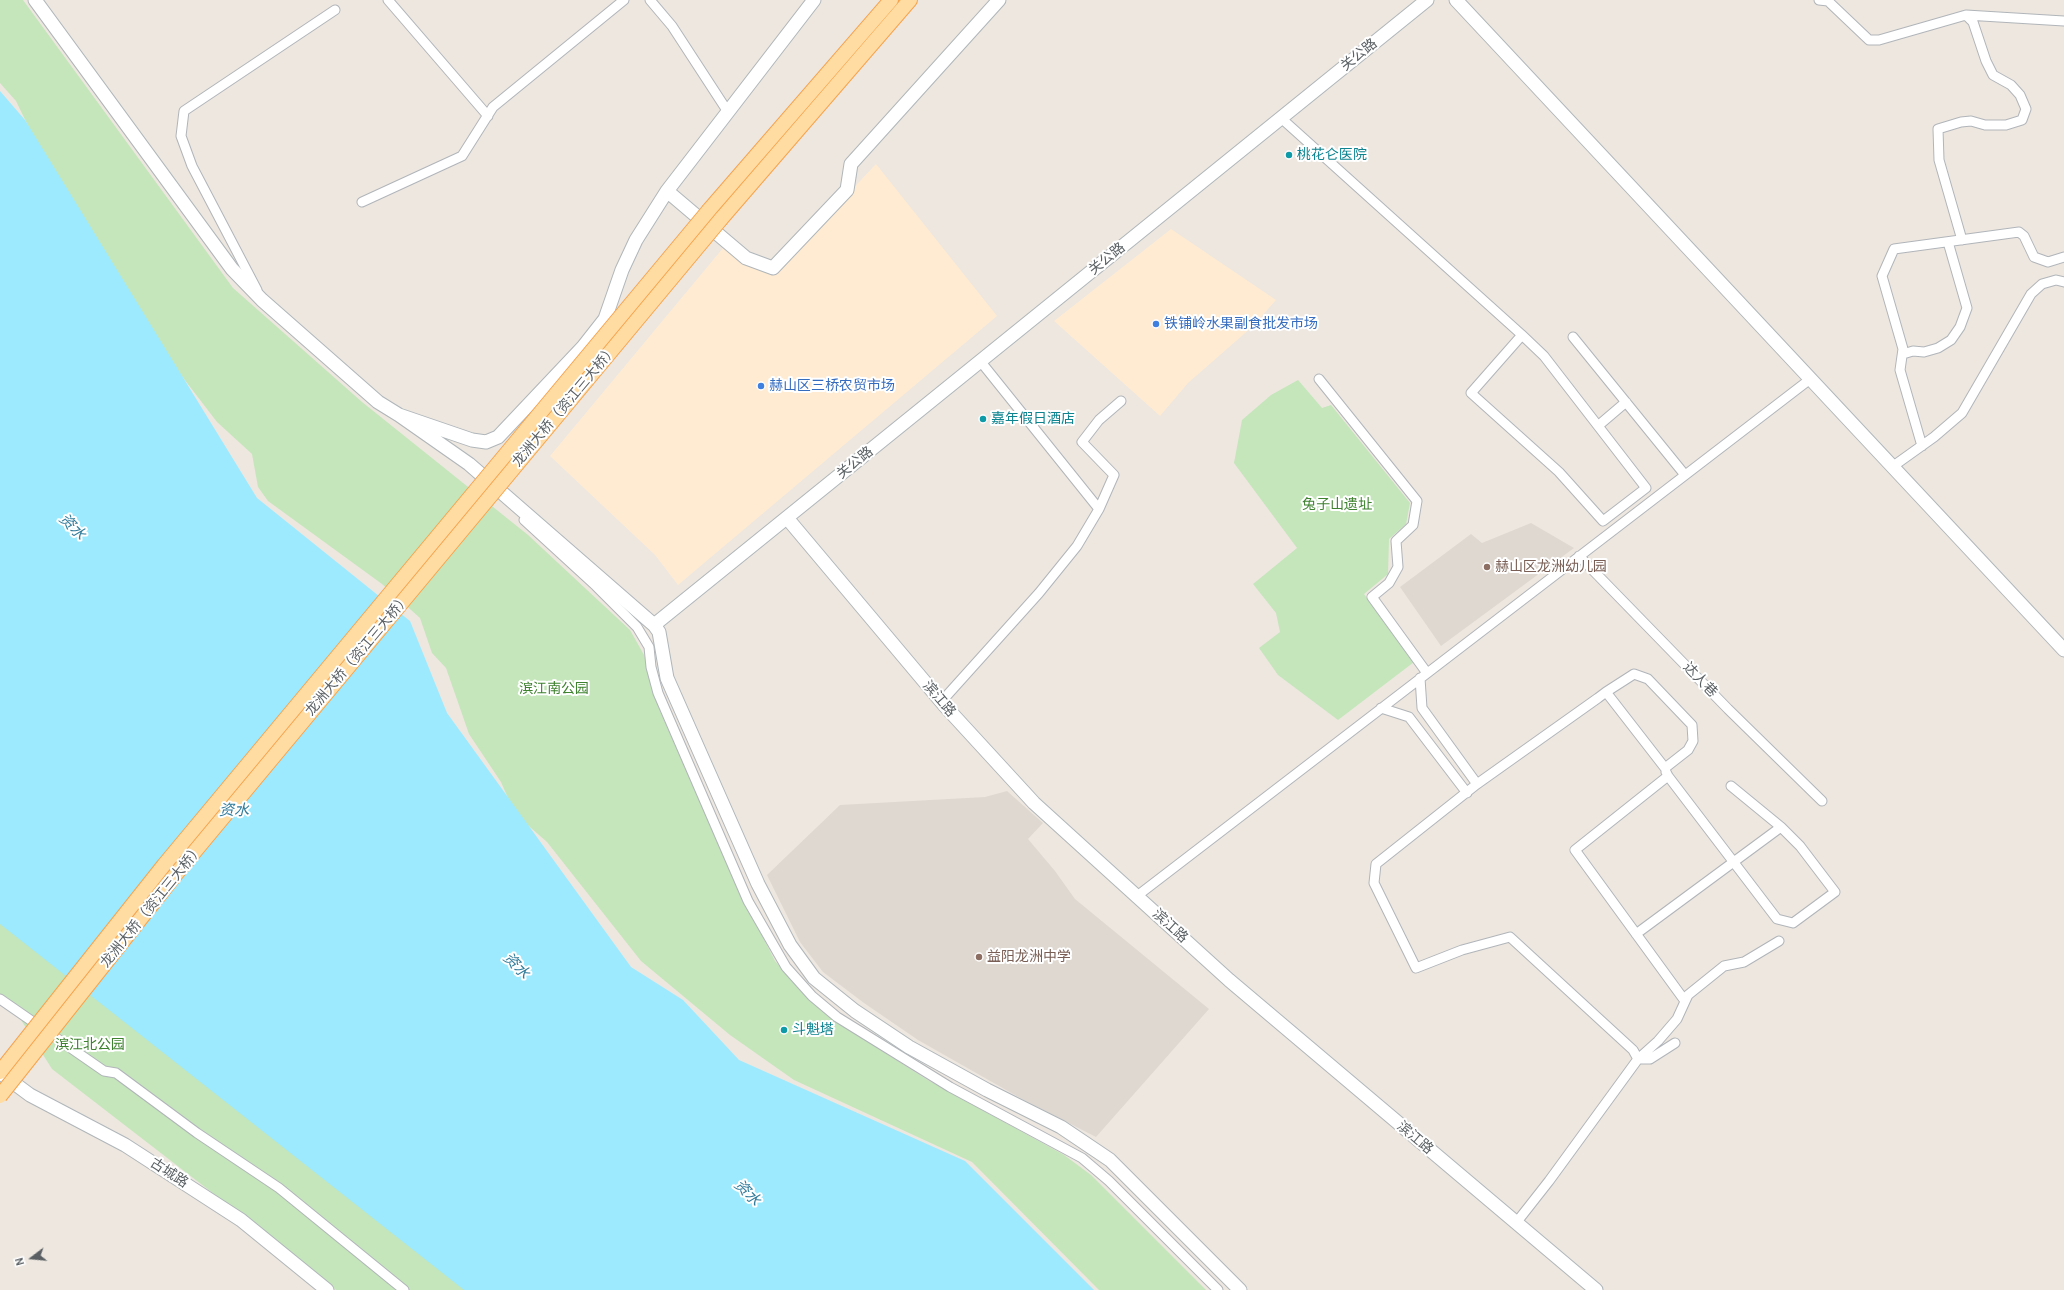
<!DOCTYPE html>
<meta charset="utf-8">
<style>
body{margin:0}
#map{position:relative;width:2064px;height:1290px;overflow:hidden;background:#ede7e0;font-family:Karla,sans-serif}
canvas{display:block}
.north{position:absolute;left:12px;top:1238px;width:40px;height:40px;-webkit-text-stroke:3px #fff;paint-order:stroke;rotate:254deg;font-size:11px;font-weight:700;line-height:16px;text-align:center;color:#595f62}
.north::after{content:'';display:block;margin:auto;width:14px;height:18px;background:#595f62;clip-path:polygon(50% 0,100% 100%,50% 72%,0 100%)}
</style>
<div id="map">
<canvas width="2064" height="1290"></canvas>
<div class="north">N</div>
</div>
<script>
const c = document.querySelector('canvas').getContext('2d');
c.lineJoin = 'round';
function fill(path, color) {
  c.fillStyle = color;
  c.fill(path, 'evenodd');
}
function toPath(rows) {
  const path = new Path2D();
  for (const r of rows) {
    path.moveTo(r[0], r[1]);
    for (let i = 2; i < r.length; i += 2) path.lineTo(r[i], r[i + 1]);
  }
  return path;
}
function strokePath(path, color, width, dash) {
  c.strokeStyle = color;
  c.lineWidth = width;
  c.lineCap = dash ? 'butt' : 'round';
  c.setLineDash(dash || []);
  c.stroke(path);
}
function drawText(font, color, halo, rows, align = 'center') {
  c.font = font + ' Karla,"Noto Sans SC",sans-serif';
  c.lineWidth = 4;
  c.setLineDash([]);
  c.textBaseline = 'middle';
  c.strokeStyle = halo;
  c.fillStyle = color;
  for (const [text, x, y, turn = 0] of rows) {
    c.save();
    c.translate(x, y);
    c.rotate((+turn || 0) * Math.PI / 180);
    c.textAlign = isNaN(turn) ? turn : align;
    if (halo) c.strokeText(text, 0, 0);
    c.fillText(text, 0, 0);
    c.restore();
  }
}
fill(toPath([
 [876,164,997,316,678,585,655,555,550,456,723,248,745,265,782,264],
 [1171,229,1276,300,1252,327,1188,383,1160,416,1054,321]
]), '#ffebd2');
fill(toPath([
 [1531,523,1574,548,1441,646,1400,587,1471,534,1482,543],
 [1007,791,1043,823,1028,839,1055,871,1075,899,1209,1009,1096,1137,1022,1099,918,1040,864,1003,823,972,800,942,767,875,840,805,985,797]
]), '#dfd8d1');
fill(toPath([
 [0,0,23,0,233,288,362,402,528,535,630,630,644,655,660,711,738,888,775,961,800,990,837,1022,926,1079,1064,1155,1091,1175,1206,1290,1099,1290,972,1162,794,1080,730,1035,641,961,547,842,515,814,501,782,469,734,446,668,432,653,420,618,382,584,268,501,258,487,252,454,217,422,161,349,49,169,16,101,0,83],
 [1298,380,1322,408,1331,405,1410,503,1406,524,1389,539,1388,574,1364,594,1414,662,1338,720,1278,675,1259,648,1280,632,1276,613,1253,584,1297,548,1234,463,1242,420,1271,395],
 [0,908,475,1290,336,1290,302,1262,52,1069,21,1020,0,1004]
]), '#c4e6ba');
fill(toPath([
 [0,91,25,120,257,498,410,621,447,713,631,967,683,1000,739,1060,965,1161,1094,1290,464,1290,0,924]
]), '#9deaff');
const street = toPath([
 [388,0,488,116],
 [650,0,672,26,728,112],
 [1819,0,1828,1,1869,40,1879,40,1966,15,2064,21],
 [1281,118,1522,335],
 [362,202,462,156,493,107,624,0],
 [1962,240,1939,160,1938,129,1961,122,1971,121,1985,125,2006,125,2022,120,2026,109,2020,95,2011,85,1993,75,1986,61,1973,22,1966,15],
 [257,290,192,166,181,136,184,111,335,10],
 [1522,335,1544,356,1646,488,1603,521,1559,472,1471,393,1522,335],
 [1573,337,1685,475],
 [1903,354,1913,351,1924,352,1938,348,1951,340,1960,327,1967,308,1948,242],
 [981,362,1099,509],
 [1319,379,1417,501,1413,525,1396,541,1398,567,1389,583,1372,597,1427,673],
 [1599,425,1626,402],
 [1922,446,1900,370,1903,349,1882,276,1894,249,2019,232,2024,236,2034,257,2048,262,2064,257],
 [1892,467,1934,437,1962,413,2031,294,2042,284,2056,280,2064,282],
 [524,520,596,586,637,627,649,647,651,667,658,693,748,901,786,967,812,996,837,1017,950,1087,1082,1158,1109,1181,1218,1290],
 [1579,556,1728,709,1822,801],
 [1420,678,1422,708,1477,784],
 [1606,692,1665,768,1688,750,1693,741,1692,725,1648,679,1634,674,1606,692,1598,698,1477,784,1376,864,1374,883,1416,968,1462,950,1510,937,1633,1050,1638,1059,1650,1059,1675,1043],
 [941,702,1039,593,1077,546,1099,509,1114,475,1082,442,1099,420,1121,401],
 [1381,708,1409,717,1467,793],
 [1666,772,1668,776,1575,850,1685,1001],
 [1668,776,1777,919,1793,923,1835,892,1800,846,1781,827],
 [1137,896,1809,380],
 [1636,934,1781,827,1731,786],
 [0,999,104,1071,116,1073,197,1133,279,1188,404,1290],
 [1516,1223,1549,1181,1638,1059,1658,1041,1677,1019,1688,995,1724,966,1744,962,1779,941]
]);
const secondary = toPath([
 [35,0,232,269,262,300,378,402,399,415,472,440,486,442,498,437,583,347,605,319,622,270,636,240,667,191,814,0],
 [1456,0,2064,650],
 [667,191,746,258,773,268,847,190,851,164,999,0],
 [399,415,469,464,654,625,659,632,667,678,758,884,790,945,814,978,855,1011,909,1047,987,1090,1061,1127,1110,1160,1240,1290],
 [787,518,945,706,1034,803,1229,980,1596,1290],
 [654,625,1427,0],
 [3,1075,30,1095,125,1145,241,1220,327,1290]
]);
const primary = toPath([
 [709,210,891,0],
 [721,219,910,0]
]);
strokePath(street, '#b1b5b9', 11);
strokePath(secondary, '#b0b6b9', 15);
strokePath(primary, '#f7a34e', 16);
strokePath(street, '#fff', 9);
strokePath(secondary, '#fff', 13);
strokePath(primary, '#ffdca2', 14);
const primaryBridge = toPath([
 [0,1072,164,865,709,210],
 [0,1096,176,874,721,219]
]);
strokePath(primaryBridge, '#f7a34e', 16, []);
strokePath(primaryBridge, '#ffdca2', 14);
for (const [x, y, r, color] of [
 [1289,155,4,"#0f9aa8"],
 [1156,324,4,"#3f7fe0"],
 [761,386,4,"#3f7fe0"],
 [983,419,4,"#0f9aa8"],
 [1487,567,4,"#8d6e63"],
 [979,957,4,"#8d6e63"],
 [784,1030,4,"#0f9aa8"]
]) {
  const dot = new Path2D();
  dot.arc(x, y, r, 0, 2 * Math.PI);
  c.fillStyle = color;
  c.fill(dot);
  strokePath(dot, '#fff', 1.5);
}
drawText('14px', '#595f62', '#fff', [
 ["关公路",1359,55,-39],
 ["关公路",1107,259,-39],
 ["龙洲大桥（资江三大桥）",565,406,-50],
 ["关公路",855,463,-39],
 ["龙洲大桥（资江三大桥）",358,655,-50],
 ["达人巷",1700,680,46],
 ["滨江路",939,699,49],
 ["龙洲大桥（资江三大桥）",152,906,-51],
 ["滨江路",1170,926,42],
 ["滨江路",1415,1138,40],
 ["古城路",169,1173,33]
]);
drawText('14px', '#0d838f', '#fff', [
 ["桃花仑医院",1297,155],
 ["嘉年假日酒店",991,419],
 ["斗魁塔",792,1030]
], 'left');
drawText('14px', '#366cbe', '#fff', [
 ["铁铺岭水果副食批发市场",1164,324],
 ["赫山区三桥农贸市场",769,386]
], 'left');
drawText('14px', '#3e822f', '#fff', [
 ["兔子山遗址",1337,505],
 ["滨江南公园",554,689],
 ["滨江北公园",90,1045]
]);
drawText('14px', '#785e54', '#fff', [
 ["赫山区龙洲幼儿园",1495,567],
 ["益阳龙洲中学",987,957]
], 'left');
drawText('italic 15px', '#317b9a', '#fff', [
 ["资水",72,527,45],
 ["资水",234,811],
 ["资水",516,966,45],
 ["资水",747,1193,45]
]);
</script>
